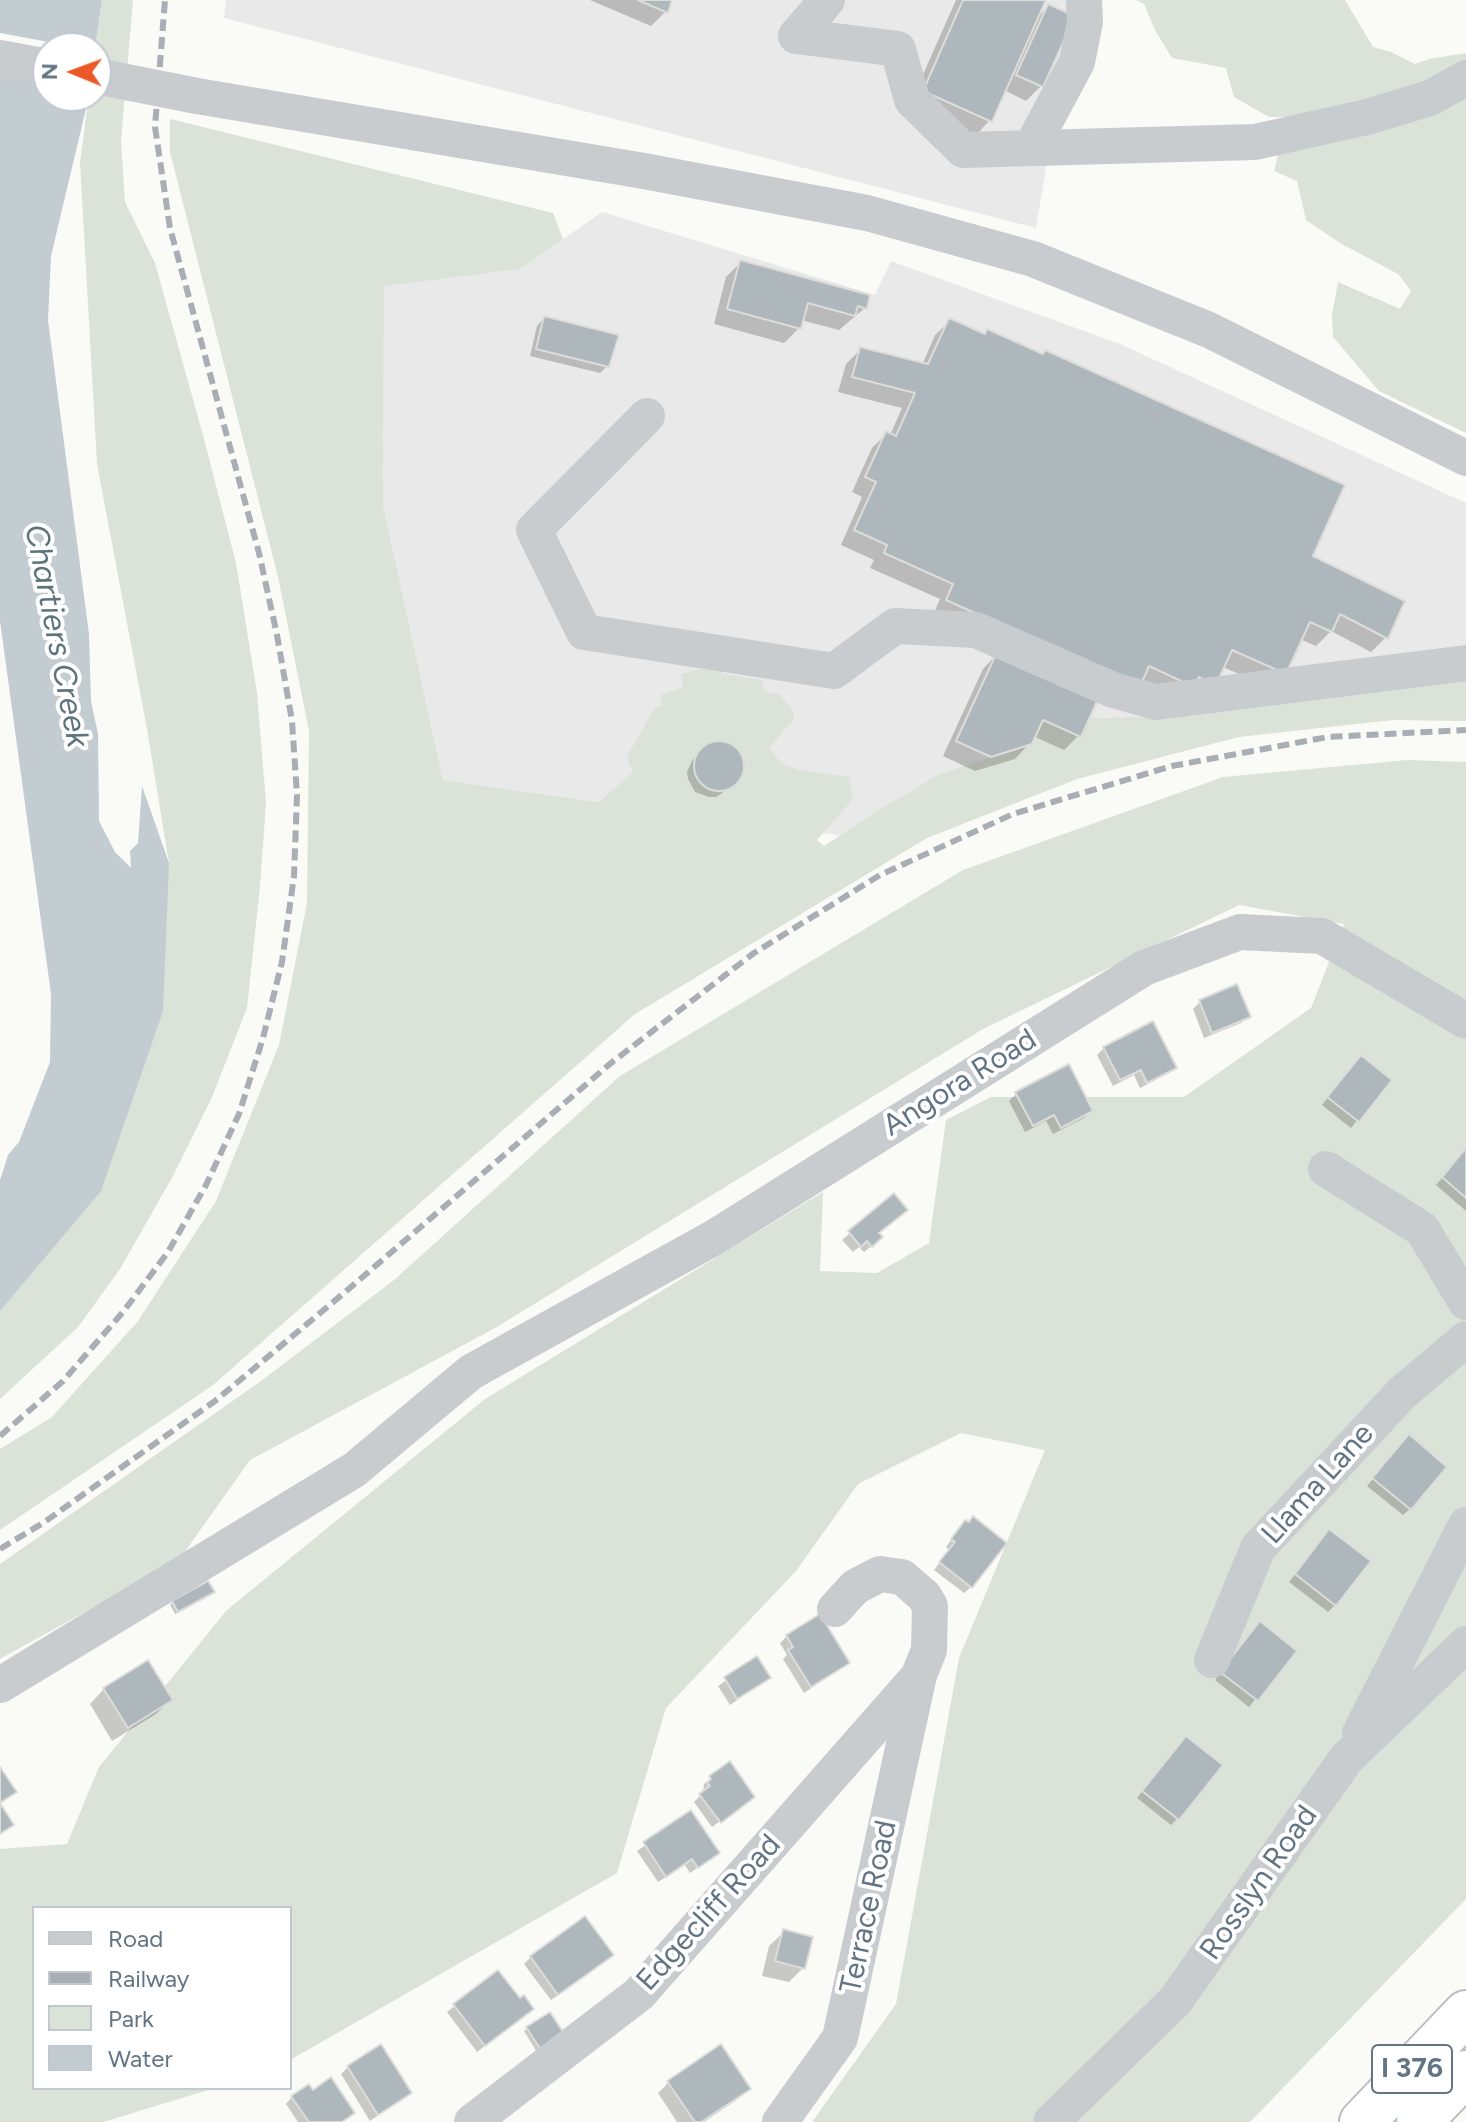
<!DOCTYPE html>
<style>
body{margin:0}
#map{position:relative;width:1466px;height:2122px;overflow:hidden;background:#fafaf7;font-family:Figtree,sans-serif}
canvas{display:block}
.legend{position:absolute;left:32px;top:1906px;width:260px;height:184px;box-sizing:border-box;background:#fff;border:2px solid #c1c8ce;margin:0;padding:10px 14px;list-style:none;font-size:24px;color:#637584}
.legend li{display:flex;align-items:center;gap:16px;height:40px}
.legend b{width:40px;border:2px solid #c1c8ce}
.north{position:absolute;left:32px;top:32px;width:80px;height:80px;box-sizing:border-box;background:#fff;border:2px solid #c1c8ce;border-radius:50%;rotate:271deg;font-size:22px;font-weight:700;line-height:32px;text-align:center;color:#637584}
.north::after{content:'';display:block;margin:auto;width:28px;height:36px;background:#eb5926;clip-path:polygon(50% 0,100% 100%,50% 72%,0 100%)}
</style>
<div id="map">
<canvas width="1466" height="2122"></canvas>
<ul class="legend">
<li><b style="height:10px;background:#c8cccf"></b>Road</li>
<li><b style="height:10px;background:#a8aeb4"></b>Railway</li>
<li><b style="height:22px;background:#dbe2d8"></b>Park</li>
<li><b style="height:22px;background:#c2ccd1"></b>Water</li>
</ul>
<div class="north">N</div>
</div>
<script>
const c = document.querySelector('canvas').getContext('2d');
c.lineJoin = 'round';
function fill(path, color) {
  c.fillStyle = color;
  c.fill(path, 'evenodd');
}
function toPath(rows) {
  const path = new Path2D();
  for (const r of rows) {
    if (r.length === 3) {
      path.moveTo(r[0] + r[2], r[1]);
      path.arc(r[0], r[1], r[2], 0, 2 * Math.PI);
      continue;
    }
    path.moveTo(r[0], r[1]);
    for (let i = 2; i < r.length; i += 2) path.lineTo(r[i], r[i + 1]);
  }
  return path;
}
function strokePath(path, color, width, dash) {
  c.strokeStyle = color;
  c.lineWidth = width;
  c.lineCap = dash ? 'butt' : 'round';
  c.setLineDash(dash || []);
  c.stroke(path);
}
function drawText(font, color, halo, rows, align = 'center') {
  c.font = font + ' Figtree,sans-serif';
  c.lineWidth = 8;
  c.setLineDash([]);
  c.textBaseline = 'middle';
  c.strokeStyle = halo;
  c.fillStyle = color;
  for (const [text, x, y, turn = 0] of rows) {
    c.save();
    c.translate(x, y);
    c.rotate((+turn || 0) * Math.PI / 180);
    c.textAlign = isNaN(turn) ? turn : align;
    if (halo) c.strokeText(text, 0, 0);
    c.fillText(text, 0, 0);
    c.restore();
  }
}
fill(toPath([
 [226,0,1074,0,1036,228,224,18],
 [602,212,875,295,891,261,1120,344,1466,503,1466,686,1333,684,860,838,443,780,383,505,384,285,520,269]
]), '#e8e9e8');
fill(toPath([
 [102,0,133,0,121,141,125,202,155,263,204,439,236,563,257,693,266,803,260,886,247,1008,212,1097,174,1174,120,1269,78,1327,0,1399,0,1310,169,863,147,729,97,464,80,162,89,96,96,96,95,48],
 [1136,0,1345,0,1373,47,1391,52,1415,64,1429,59,1466,53,1466,433,1379,391,1333,337,1332,315,1338,282,1400,309,1411,291,1398,274,1340,243,1306,220,1297,181,1274,171,1279,151,1311,117,1269,117,1234,97,1226,68,1172,58,1155,30,1144,4],
 [170,119,553,213,563,239,520,269,384,286,383,505,443,780,599,802,633,772,627,757,655,707,661,706,661,695,683,687,681,674,712,666,723,674,762,680,764,690,771,694,778,693,794,712,794,719,769,748,782,764,800,770,849,777,853,799,817,840,824,846,874,813,940,774,1032,744,1043,720,1141,717,1212,702,1466,679,1466,721,1393,720,1239,737,1077,779,927,838,635,1014,213,1385,0,1530,0,1449,52,1417,138,1321,216,1201,279,1045,307,903,309,731,278,577,170,152],
 [1408,760,1466,762,1466,1899,1250,2122,812,2122,896,2004,959,1658,1045,1450,961,1433,858,1484,796,1571,666,1708,617,1873,290,2060,290,1908,34,1908,34,2088,215,2088,103,2122,0,2122,0,1849,67,1844,99,1767,227,1610,485,1399,823,1192,820,1271,877,1273,929,1243,946,1120,991,1097,1184,1097,1311,1008,1344,924,1239,905,983,1029,495,1328,250,1460,179,1560,0,1659,0,1564,261,1381,394,1280,620,1076,963,870,1223,777]
]), '#dbe2d8');
fill(toPath([
 [0,0,102,0,95,48,48,48,48,96,89,96,51,256,48,320,89,634,91,701,98,734,99,821,115,852,131,868,130,851,138,843,142,786,169,863,163,1011,101,1191,0,1311,0,1180,8,1155,19,1142,50,1062,51,994,0,621]
]), '#c2ccd1');
fill(toPath([
 [0,33,81,48,48,48,48,81,0,72]
]), '#fafaf7');
fill(toPath([
 [590,0,670,0,666,11,651,26],
 [956,0,1044,0,1036,19,1048,6,1041,86,1026,101,1004,90,990,120,976,135,909,106],
 [741,262,865,308,839,330,801,320,799,328,784,343,714,324,726,277],
 [544,318,607,366,600,373,530,356,537,326],
 [950,321,984,336,988,332,1041,356,1045,352,1343,486,1311,557,1402,602,1386,637,1371,652,1331,631,1316,646,1300,639,1284,673,1270,688,1223,667,1215,684,1200,699,1186,693,1178,700,1140,683,1123,702,1050,670,1047,676,1096,698,1079,735,1064,750,1033,736,1030,743,1015,759,975,771,943,756,983,669,997,654,1031,669,1035,661,933,615,940,599,870,568,874,560,841,545,862,497,852,492,872,448,887,433,890,435,902,408,838,392,846,364,861,349,922,365,935,335],
 [1190,671,1211,681,1211,685,1189,675],
 [713,743,720,743,734,748,738,754,742,768,736,781,728,789,716,797,709,797,695,792,688,779,687,772,693,759],
 [1236,987,1248,1016,1241,1023,1204,1038,1193,1009,1200,1002],
 [1104,1048,1174,1067,1167,1074,1140,1088,1134,1075,1113,1086,1097,1055],
 [1354,1064,1390,1080,1351,1128,1322,1105],
 [1016,1094,1091,1111,1084,1118,1053,1134,1046,1121,1025,1132,1009,1101],
 [1466,1151,1466,1211,1436,1185],
 [894,1196,874,1244,864,1252,859,1247,853,1252,842,1240],
 [1402,1444,1410,1509,1403,1515,1367,1486],
 [968,1524,971,1587,964,1593,934,1570,949,1550,946,1547,959,1529],
 [1322,1539,1335,1605,1328,1612,1289,1582],
 [210,1595,175,1614,170,1605,173,1602],
 [1253,1631,1295,1651,1249,1707,1215,1680],
 [787,1636,848,1663,804,1693,783,1659,787,1655,780,1643],
 [756,1659,768,1678,730,1705,718,1686],
 [104,1689,170,1700,156,1714,112,1741,90,1704],
 [1179,1745,1178,1818,1171,1825,1137,1798],
 [711,1778,748,1800,712,1827,694,1802,703,1793,704,1784],
 [691,1813,718,1853,690,1873,685,1865,658,1882,637,1851],
 [784,1932,803,1968,789,1982,762,1976,769,1946],
 [531,1957,604,1962,551,2000,524,1964],
 [497,1973,524,2016,477,2052,447,2012],
 [527,2028,562,2035,537,2052,524,2031],
 [348,2067,410,2093,370,2121,341,2074],
 [669,2082,749,2088,738,2099,704,2122,677,2122,658,2093],
 [312,2092,352,2113,342,2122,298,2122,286,2104,292,2097]
]), '#0003');
const building = toPath([
 [638,0,672,0,668,13,638,0],
 [963,0,1046,0,992,122,923,91,963,0],
 [1048,4,1075,16,1043,87,1016,75,1048,4],
 [740,260,870,295,867,309,858,306,855,316,808,303,801,329,727,309,740,260],
 [544,316,619,335,609,367,536,349,544,316],
 [949,318,985,334,987,329,1043,354,1045,350,1345,485,1313,556,1405,601,1388,639,1340,614,1332,632,1310,622,1286,674,1232,650,1216,685,1199,677,1194,687,1149,666,1139,689,1099,697,1081,737,1043,720,1032,744,991,757,956,741,997,652,1048,646,946,600,953,584,884,553,887,545,854,530,876,482,865,477,886,431,896,436,915,393,852,377,860,347,928,364,949,318],
 [719,766,25],
 [1237,984,1251,1017,1212,1033,1199,1000,1237,984],
 [1153,1021,1177,1068,1147,1083,1141,1070,1120,1080,1103,1047,1153,1021],
 [1361,1055,1392,1080,1359,1122,1327,1097,1361,1055],
 [1069,1064,1093,1111,1061,1128,1054,1115,1033,1126,1015,1092,1069,1064],
 [1466,1148,1466,1198,1442,1177,1466,1148],
 [894,1193,908,1210,879,1233,883,1237,872,1247,867,1241,861,1247,848,1231,894,1193],
 [1409,1434,1447,1467,1411,1510,1372,1478,1409,1434],
 [973,1516,1007,1543,972,1588,939,1562,955,1542,951,1539,965,1520,969,1522,973,1516],
 [1329,1529,1371,1561,1336,1606,1295,1574,1329,1529],
 [208,1581,215,1592,178,1612,172,1601,208,1581],
 [820,1614,850,1663,811,1687,788,1650,793,1647,786,1635,820,1614],
 [1260,1621,1297,1651,1258,1701,1220,1672,1260,1621],
 [757,1656,771,1678,737,1699,724,1677,757,1656],
 [148,1660,173,1700,128,1728,103,1688,148,1660],
 [1186,1736,1223,1765,1179,1820,1142,1791,1186,1736],
 [730,1761,755,1797,721,1823,699,1794,710,1786,707,1783,711,1779,709,1776,730,1761],
 [0,1767,17,1792,0,1803,0,1767],
 [0,1803,14,1825,0,1834,0,1803],
 [691,1810,720,1853,698,1868,692,1859,666,1877,643,1842,691,1810],
 [585,1916,614,1955,558,1995,530,1956,585,1916],
 [783,1929,813,1937,805,1969,775,1961,783,1929],
 [498,1970,520,1998,524,1995,534,2009,485,2046,453,2004,498,1970],
 [550,2012,565,2035,541,2050,526,2027,550,2012],
 [381,2044,412,2093,378,2115,347,2066,381,2044],
 [721,2044,751,2089,701,2122,695,2122,667,2081,721,2044],
 [331,2077,355,2113,342,2122,309,2122,291,2096,309,2084,313,2090,331,2077]
]);
fill(building, '#aeb7bc');
strokePath(building, '#dcdcd9', 2);
const highway = toPath([
 [1362,2122,1466,2013],
 [1419,2122,1466,2073]
]);
strokePath(highway, '#babec1', 48);
strokePath(toPath([
 [796,36,898,49,912,100,963,150,1255,142,1367,117,1430,98,1466,78],
 [796,36,827,0],
 [0,58,48,67],
 [197,96,644,171,867,213,1033,259,1209,330,1466,458],
 [1031,148,1077,62,1085,22,1084,0],
 [647,416,534,530,584,632,834,671,895,626,976,630,1113,690,1156,702,1466,663],
 [1326,1169,1422,1229,1466,1302],
 [1212,1660,1258,1548,1402,1393,1466,1339],
 [0,1685,354,1470,471,1372,715,1237,1144,968,1240,932,1322,936,1466,1021],
 [1360,1733,1466,1525],
 [472,2122,639,1994,918,1677],
 [780,2122,840,2038,919,1675,929,1650,930,1606,924,1596,902,1577,880,1574,855,1587,835,1609],
 [1051,2122,1175,2001,1346,1759,1466,1644]
]), '#c8cccf', 36);
strokePath(highway, '#fff', 44);
strokePath(toPath([
 [0,1436,63,1381,123,1312,168,1252,206,1185,239,1114,263,1038,282,962,294,876,297,795,292,721,277,635,259,553,170,228,155,127,165,0],
 [0,1549,43,1523,215,1401,344,1293,611,1063,754,953,880,875,1013,814,1172,766,1328,737,1466,730]
]), '#a8aeb4', 6, [12, 6]);
strokePath(toPath([
 [96,76,197,96]
]), '#c8cccf', 36);
for (const [x, y, w] of [
 [1412,2069,80]
]) {
  const box = new Path2D();
  box.roundRect(x - w / 2, y - 24, w, 48, 6);
  c.fillStyle = '#fff';
  c.fill(box);
  strokePath(box, '#637584', 2);
}
drawText('bold 28px', '#637584', null, [
 ["I 376",1412,2069]
]);
drawText('30px', '#637584', '#fff', [
 ["Angora Road",960,1083,-32],
 ["Llama Lane",1318,1484,-48],
 ["Rosslyn Road",1259,1883,-55],
 ["Terrace Road",869,1907,-78],
 ["Edgecliff Road",709,1913,-48]
]);
drawText('italic 32px', '#5e747d', '#fff', [
 ["Chartiers Creek",56,636,79]
]);
</script>
